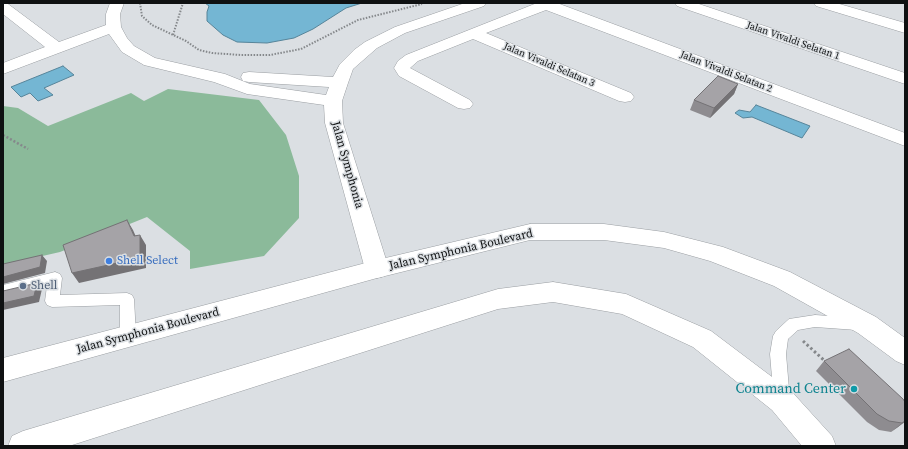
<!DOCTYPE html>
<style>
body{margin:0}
#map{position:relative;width:908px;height:449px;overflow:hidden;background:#dbdfe3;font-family:"Source Serif 4",serif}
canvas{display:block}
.frame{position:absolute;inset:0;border:4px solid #0f1112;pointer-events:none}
</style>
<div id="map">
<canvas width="908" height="449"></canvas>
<div class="frame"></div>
</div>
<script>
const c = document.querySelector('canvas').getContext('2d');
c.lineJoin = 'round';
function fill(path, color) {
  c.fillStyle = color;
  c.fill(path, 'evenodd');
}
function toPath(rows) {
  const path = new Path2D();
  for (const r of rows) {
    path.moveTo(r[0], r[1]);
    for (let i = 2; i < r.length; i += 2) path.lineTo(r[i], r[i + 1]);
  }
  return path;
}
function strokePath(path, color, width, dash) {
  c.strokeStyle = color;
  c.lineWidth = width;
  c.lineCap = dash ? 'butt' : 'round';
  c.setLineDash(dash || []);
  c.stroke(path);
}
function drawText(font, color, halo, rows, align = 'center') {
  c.font = font + ' "Source Serif 4",serif';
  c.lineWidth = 3;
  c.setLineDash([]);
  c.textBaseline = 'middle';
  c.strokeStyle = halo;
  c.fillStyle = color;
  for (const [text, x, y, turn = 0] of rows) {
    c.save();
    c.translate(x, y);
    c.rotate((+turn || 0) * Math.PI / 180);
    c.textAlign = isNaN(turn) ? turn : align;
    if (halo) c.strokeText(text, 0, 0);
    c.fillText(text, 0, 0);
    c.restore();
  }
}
fill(toPath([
 [168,89,259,100,286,135,299,176,299,218,264,256,190,269,190,251,147,217,60,252,3,265,3,106,18,108,48,126,131,93,144,101]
]), '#8bba9a');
const water = toPath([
 [205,3,362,3,346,8,313,29,294,38,267,43,237,42,223,35,207,21,207,12,209,6,205,3],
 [63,66,74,75,44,88,53,95,38,101,30,93,21,97,11,87,63,66],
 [756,105,810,126,802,138,752,117,743,118,735,113,739,110,750,112,756,105]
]);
fill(water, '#74b6d3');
strokePath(water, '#568499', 1);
const service = toPath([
 [55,272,60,274,62,278,60,295,127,293,132,295,134,299,136,336,133,341,128,343,123,341,120,336,120,305,52,307,47,305,45,301,47,286,3,297,3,285,55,272],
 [815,315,857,318,862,319,865,324,862,329,857,330,815,327,798,330,788,339,786,354,790,401,788,407,782,409,776,407,774,401,770,354,773,336,776,331,789,319,815,315]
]);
const minor = toPath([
 [3,3,8,4,59,42,106,25,106,14,110,3,124,3,120,14,121,27,127,38,134,46,155,58,225,74,250,84,326,95,329,87,249,82,243,81,241,77,243,73,249,72,333,77,340,64,354,50,365,42,395,27,465,3,486,3,484,6,405,33,377,48,353,69,348,83,342,101,343,123,389,269,385,276,377,278,369,276,365,269,325,123,324,105,247,94,214,82,144,65,122,52,109,34,3,74,3,63,45,47,3,14,3,3],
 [537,3,557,3,905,133,905,146,546,10,486,33,631,93,634,97,631,101,625,102,619,101,473,39,418,61,410,68,470,100,473,104,470,108,464,109,458,108,399,76,394,68,398,61,406,55,537,3],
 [675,3,696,3,905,73,905,84,677,6,675,3],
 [814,3,836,3,905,23,905,33,816,6,814,3]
]);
const tertiary = toPath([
 [530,224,604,224,664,232,723,247,790,272,876,317,905,338,905,365,896,361,858,333,774,286,710,261,664,248,604,240,530,240,377,278,3,382,3,358,377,260,530,224],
 [553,282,626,294,711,331,792,392,832,436,836,446,802,446,772,410,693,347,622,314,553,302,498,309,69,446,8,446,12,436,23,431,498,289,553,282]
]);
strokePath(service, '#9a9ea2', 1);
strokePath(minor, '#9a9ea2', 1);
strokePath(tertiary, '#9a9ea2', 1);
strokePath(toPath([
 [140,3,142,16,152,25,186,41,199,50,212,53,241,55,270,55,301,49,358,20,422,4],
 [173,35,183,3]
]), '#85888b', 2, [1.5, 1.5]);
strokePath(toPath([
 [3,135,28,149]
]), '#85888b', 2.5, [2, 2]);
strokePath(toPath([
 [803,341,827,363]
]), '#85888b', 3, [2.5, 2.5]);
fill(service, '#fff');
fill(minor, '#fff');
fill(tertiary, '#fff');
fill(toPath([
 [738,84,734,94,710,118,690,110,694,100],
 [824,361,905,402,905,422,891,432,879,430,867,422,816,371]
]), '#8e8c90');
fill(toPath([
 [738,84,734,94,710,118,714,108],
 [127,220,133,230,140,246,140,235,146,245,146,268,79,283,72,273,134,236],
 [42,255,47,261,45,273,3,284,3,277],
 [37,283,42,289,39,302,3,310,3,303],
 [905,421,898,427,891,432,902,423]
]), '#747275');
const building = toPath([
 [718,76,738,84,714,108,694,100,718,76],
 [127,220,134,236,140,235,140,258,72,273,63,245,127,220],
 [42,255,40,267,3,277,3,264,42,255],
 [37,283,34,296,3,303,3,291,37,283],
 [849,349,903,399,905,402,905,421,902,423,889,421,877,414,824,361,849,349]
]);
fill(building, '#a5a3a7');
strokePath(building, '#747275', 1);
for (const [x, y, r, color] of [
 [109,261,4,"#3f7fe0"],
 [23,286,4,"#5c6f8a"],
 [854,389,4,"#0f9aa8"]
]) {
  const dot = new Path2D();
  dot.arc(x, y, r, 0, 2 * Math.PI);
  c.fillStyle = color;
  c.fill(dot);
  strokePath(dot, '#dbdfe3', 1.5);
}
drawText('10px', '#0f1112', '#dbdfe3', [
 ["Jalan Vivaldi Selatan 1",793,41,19],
 ["Jalan Vivaldi Selatan 3",549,65,23],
 ["Jalan Vivaldi Selatan 2",726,72,21]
]);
drawText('12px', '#0f1112', '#dbdfe3', [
 ["Jalan Symphonia",347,165,74],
 ["Jalan Symphonia Boulevard",461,250,-13],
 ["Jalan Symphonia Boulevard",148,331,-15]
]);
drawText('12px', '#366cbe', '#dbdfe3', [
 ["Shell Select",117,261]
], 'left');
drawText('12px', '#4e5e75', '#dbdfe3', [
 ["Shell",31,286]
], 'left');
drawText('14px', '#0d838f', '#dbdfe3', [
 ["Command Center",846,389]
], 'right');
</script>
